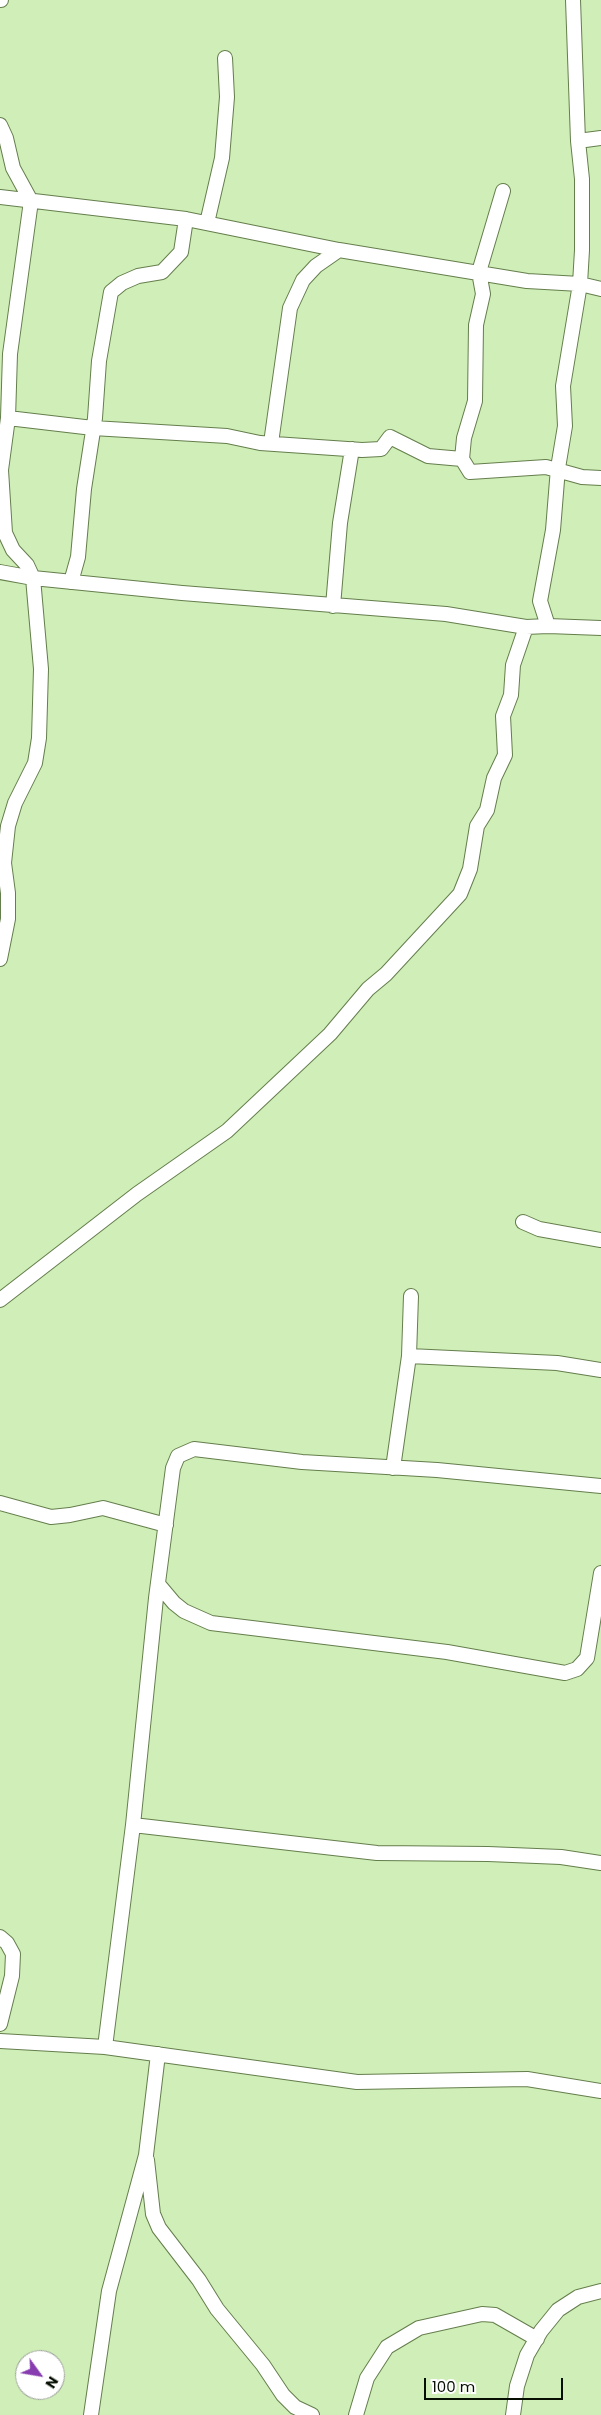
<!DOCTYPE html>
<style>
body{margin:0}
#map{position:relative;width:601px;height:2415px;overflow:hidden;background:#d0eeb7;font-family:Poppins,sans-serif}
canvas{display:block}
.north{position:absolute;left:15px;top:2350px;width:50px;height:50px;box-sizing:border-box;background:#fff;border:1px solid #9b9f99;border-radius:50%;rotate:122deg;font-size:14px;font-weight:700;line-height:20px;text-align:center;color:#060f01}
.north::after{content:'';display:block;margin:auto;width:18px;height:22px;background:#873daf;clip-path:polygon(50% 0,100% 100%,50% 72%,0 100%)}
.scale{position:absolute;left:424px;top:2378px;width:139px;height:22px;box-sizing:border-box;border:2px solid #060f01;border-top:0;padding-left:6px;font-size:15px;line-height:18px;white-space:nowrap;color:#060f01;-webkit-text-stroke:4px #fff;paint-order:stroke}
</style>
<div id="map">
<canvas width="601" height="2415"></canvas>
<div class="north">N</div>
<div class="scale">100 m</div>
</div>
<script>
const c = document.querySelector('canvas').getContext('2d');
c.lineJoin = 'round';
function toPath(rows) {
  const path = new Path2D();
  for (const r of rows) {
    path.moveTo(r[0], r[1]);
    for (let i = 2; i < r.length; i += 2) path.lineTo(r[i], r[i + 1]);
  }
  return path;
}
function strokePath(path, color, width, dash) {
  c.strokeStyle = color;
  c.lineWidth = width;
  c.lineCap = dash ? 'butt' : 'round';
  c.setLineDash(dash || []);
  c.stroke(path);
}
const minor = toPath([
 [0,0,1,0],
 [0,125,6,138,13,168,31,201,10,354,8,418,1,470,5,533,13,550,27,565,33,578,41,669,39,738,35,763,15,803,8,826,4,863,8,893,8,919,0,959],
 [578,141,601,138],
 [503,191,479,272,483,294,476,325,475,401,464,438,462,459,470,472,546,467,582,477,601,478],
 [0,197,186,219,339,250,527,281,580,284,601,289],
 [207,223,222,158,227,97,225,58],
 [8,418,93,428,227,436,260,443,362,450,381,449,390,437,428,456,462,459],
 [271,443,290,308,303,280,316,266,339,250],
 [0,572,33,578,182,593,446,614,526,627,548,626,601,628],
 [71,582,78,557,84,489,95,418,99,361,111,292,122,283,138,276,162,272,181,252,186,219],
 [333,606,340,523,352,449],
 [548,626,540,601,553,530,558,468,565,426,563,386,580,284,582,250,582,179,578,141,573,0],
 [523,1222,539,1229,601,1240],
 [0,1300,137,1194,227,1131,330,1034,368,989,386,974,460,894,470,869,477,826,487,810,494,778,505,755,503,716,511,695,513,665,526,627],
 [409,1356,557,1363,601,1370],
 [393,1468,409,1356,411,1296],
 [0,1503,51,1517,70,1515,103,1508,166,1525],
 [158,1584,174,1603,184,1611,211,1623,447,1652,565,1673,577,1669,587,1658,601,1573],
 [133,1825,377,1853,488,1854,561,1857,601,1863],
 [0,1937,7,1943,13,1954,12,1976,0,2024],
 [0,2041,105,2047,357,2082,527,2079,601,2091],
 [105,2047,133,1825,156,1598,173,1468,178,1456,194,1449,302,1462,437,1470,601,1486],
 [147,2160,153,2214,159,2228,199,2280,217,2309,263,2365,283,2395,295,2407,312,2415],
 [91,2415,109,2291,146,2155,158,2054],
 [356,2415,367,2378,387,2347,419,2328,482,2314,495,2315,537,2339],
 [513,2415,517,2386,527,2355,541,2331,558,2310,578,2297,601,2291]
]);
strokePath(minor, '#647e4c', 16);
strokePath(minor, '#fff', 14);
</script>
